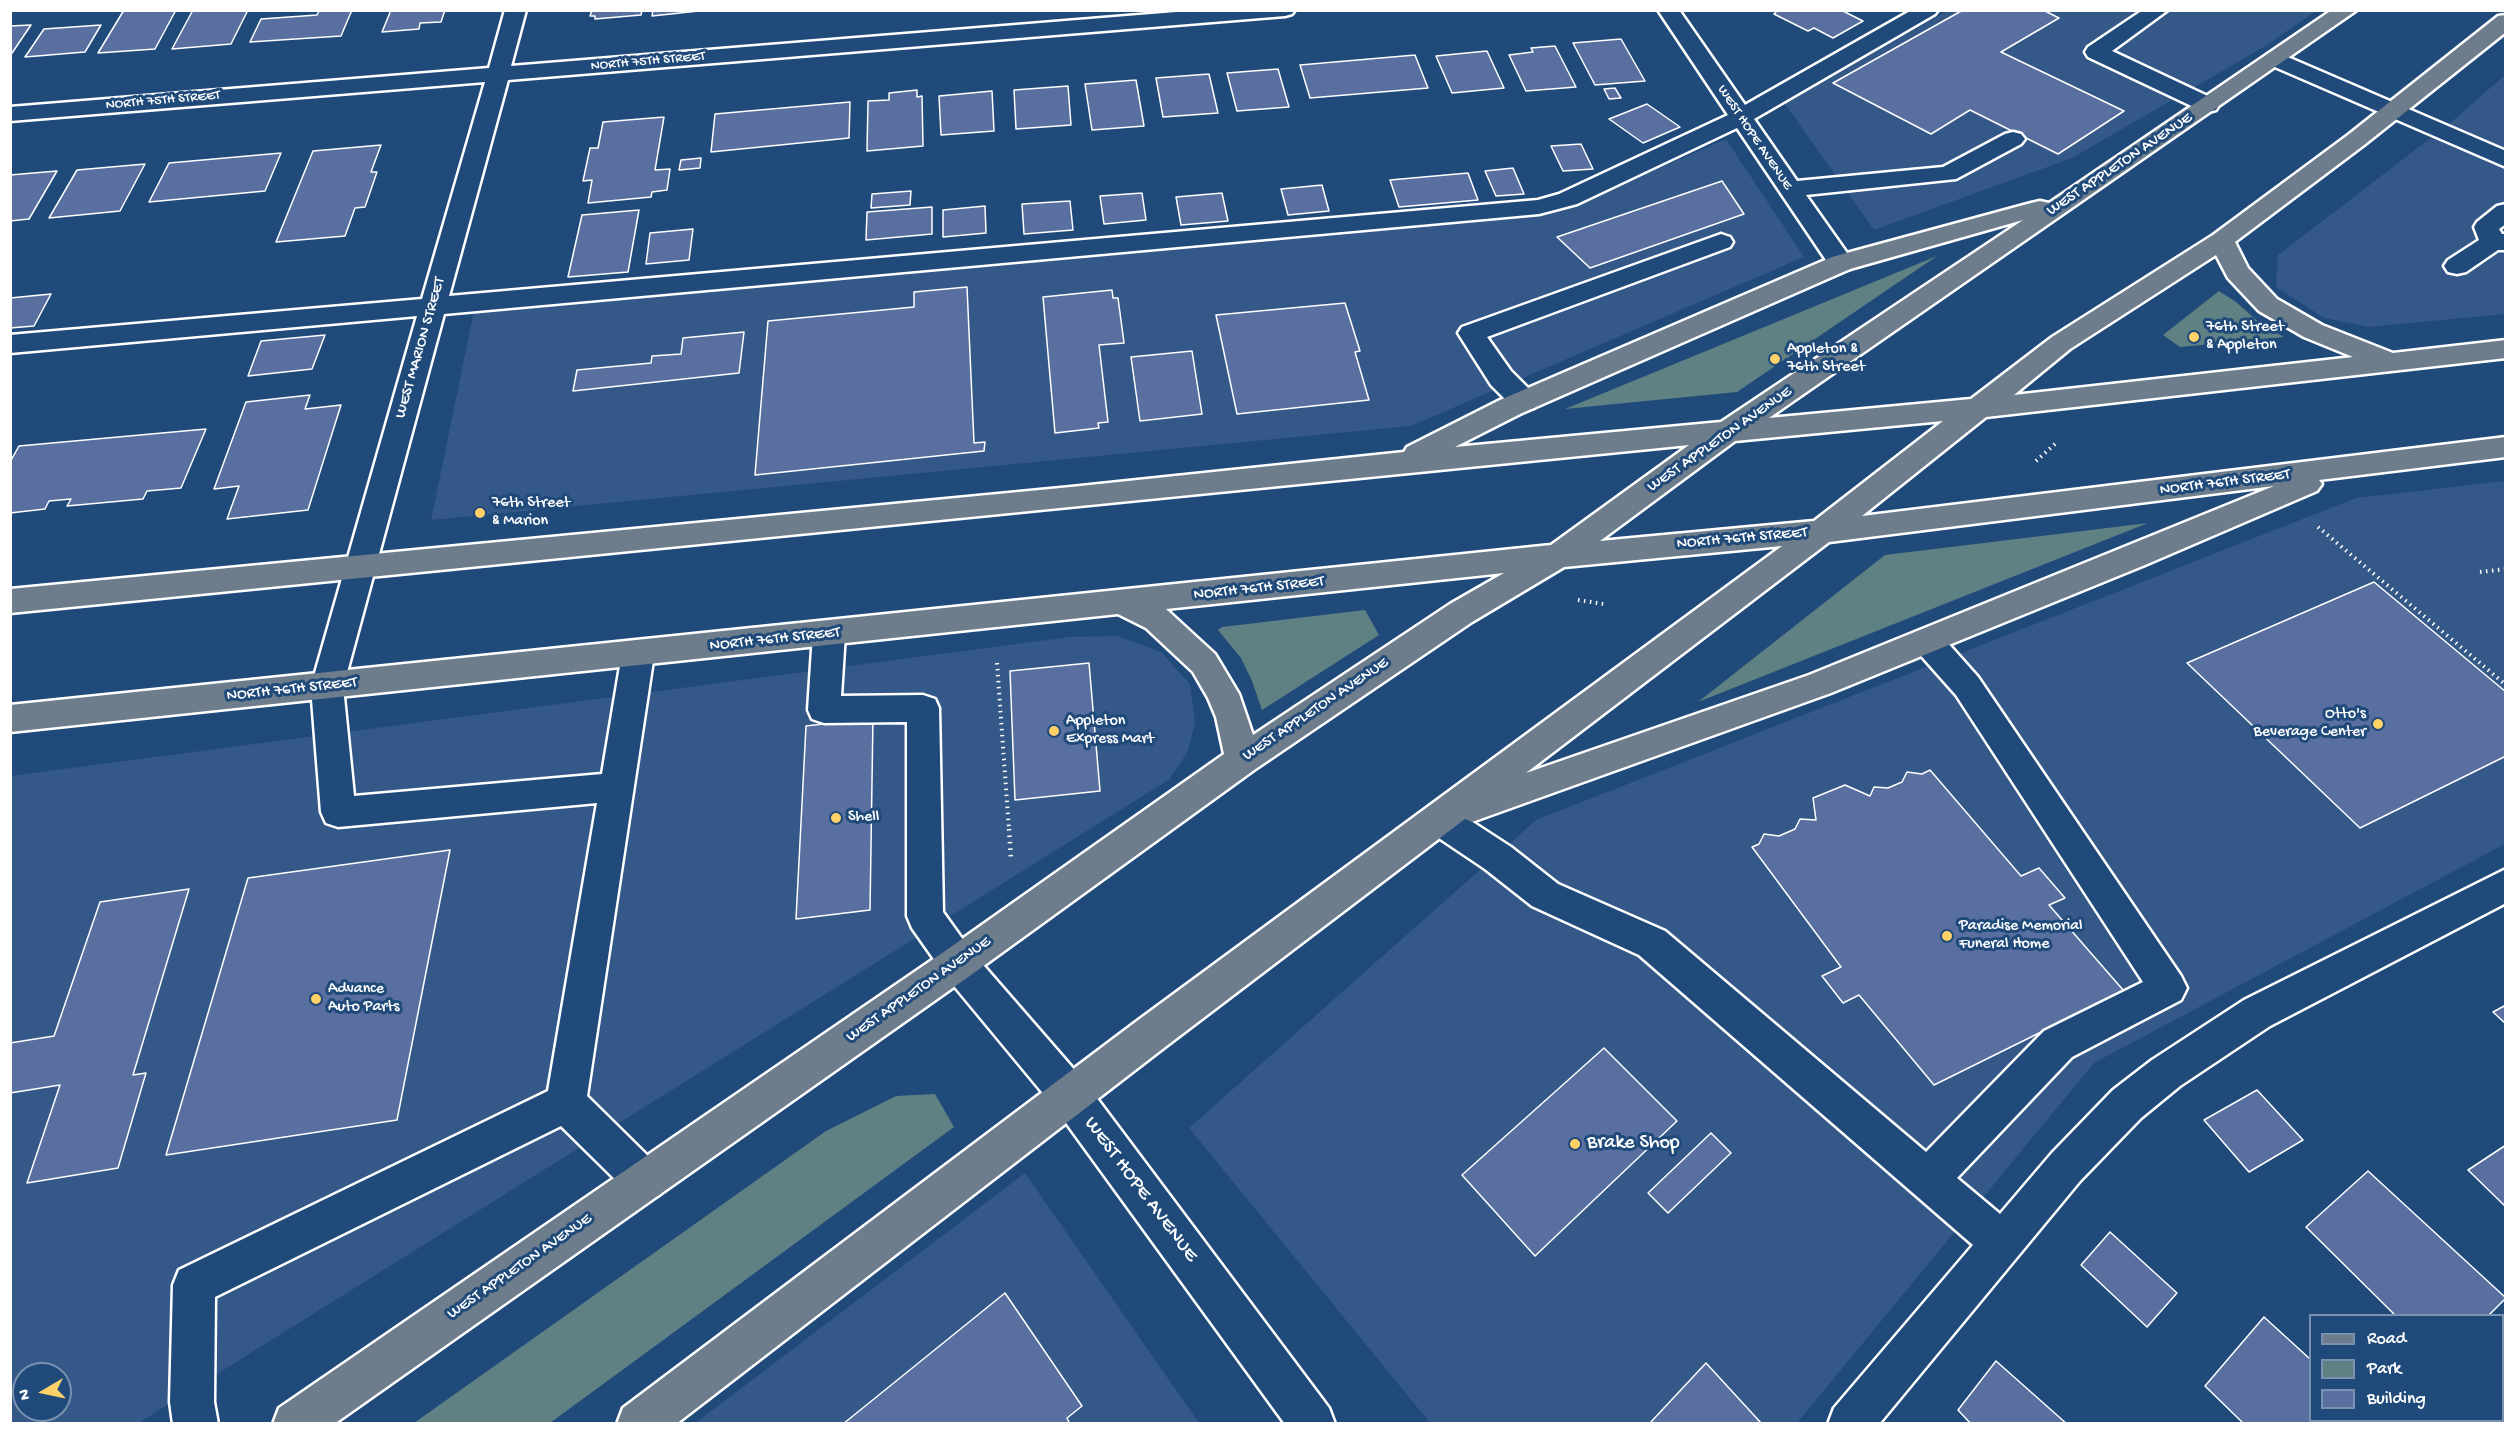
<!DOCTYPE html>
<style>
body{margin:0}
#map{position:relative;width:2516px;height:1434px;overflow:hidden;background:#1f4a7a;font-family:"Gochi Hand",sans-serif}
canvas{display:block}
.frame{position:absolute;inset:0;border:12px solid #fff;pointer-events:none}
.legend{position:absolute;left:2309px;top:1314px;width:195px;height:108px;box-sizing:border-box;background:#1f4a7a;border:2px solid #7992af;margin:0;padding:8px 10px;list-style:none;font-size:18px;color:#fff}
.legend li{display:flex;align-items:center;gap:12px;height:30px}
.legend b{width:30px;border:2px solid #7992af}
.north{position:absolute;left:12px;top:1362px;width:60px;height:60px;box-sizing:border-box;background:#1f4a7a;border:2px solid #7992af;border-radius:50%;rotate:261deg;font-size:16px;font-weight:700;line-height:24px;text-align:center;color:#fff}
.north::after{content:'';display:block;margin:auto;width:21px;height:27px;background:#ffd166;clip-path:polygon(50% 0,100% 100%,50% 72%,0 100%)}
</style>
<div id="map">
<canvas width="2516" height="1434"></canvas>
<div class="frame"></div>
<ul class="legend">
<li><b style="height:8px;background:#6d7d8c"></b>Road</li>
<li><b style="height:16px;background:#608184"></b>Park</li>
<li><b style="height:16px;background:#586f9f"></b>Building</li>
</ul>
<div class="north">N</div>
</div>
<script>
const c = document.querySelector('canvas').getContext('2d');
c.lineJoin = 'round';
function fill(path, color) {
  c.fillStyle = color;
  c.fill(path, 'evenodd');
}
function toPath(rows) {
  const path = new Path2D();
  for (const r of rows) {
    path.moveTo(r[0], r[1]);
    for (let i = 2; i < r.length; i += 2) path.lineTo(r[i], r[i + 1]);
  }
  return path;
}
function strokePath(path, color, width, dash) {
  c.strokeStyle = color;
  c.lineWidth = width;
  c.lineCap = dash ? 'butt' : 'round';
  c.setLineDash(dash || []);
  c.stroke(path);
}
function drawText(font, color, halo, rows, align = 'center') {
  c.font = font + ' "Gochi Hand",sans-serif';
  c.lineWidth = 6;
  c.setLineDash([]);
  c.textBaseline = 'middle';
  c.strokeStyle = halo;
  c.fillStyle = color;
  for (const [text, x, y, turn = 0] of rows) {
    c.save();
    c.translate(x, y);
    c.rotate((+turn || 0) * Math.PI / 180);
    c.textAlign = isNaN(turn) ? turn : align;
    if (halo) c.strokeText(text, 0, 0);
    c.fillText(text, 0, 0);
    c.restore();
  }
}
fill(toPath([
 [1947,11,2316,11,2267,45,2072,158,1874,230,1785,104],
 [2505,75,2505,314,2369,327,2324,318,2276,287,2278,255,2449,124],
 [1726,139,1804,257,1411,426,431,520,475,306,1561,211],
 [2505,481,2505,844,2094,1063,1797,1423,1430,1423,1189,1128,1536,820,2356,498],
 [1117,636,1161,652,1190,684,1195,722,1188,751,1170,779,137,1424,11,1423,10,776,1070,637],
 [24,1374,60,1374,60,1410,24,1410],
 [1025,1173,1199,1423,694,1424]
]), '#345887');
fill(toPath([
 [1937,256,1737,392,1565,409],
 [2219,291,2236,302,2262,325,2284,337,2180,347,2163,335],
 [2148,523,1698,702,1885,555],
 [1365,610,1379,635,1262,710,1252,681,1241,658,1218,630,1222,627],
 [935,1094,954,1127,550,1423,414,1423,826,1131,896,1096]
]), '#608184');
const building = toPath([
 [124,10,176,10,155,49,98,53,124,10],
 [193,10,248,10,231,44,172,49,193,10],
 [352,10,341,36,250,42,261,19,317,15,319,11,352,10],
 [391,10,445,10,441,22,420,23,419,29,382,32,391,10],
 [592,10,642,10,641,15,595,19,595,16,590,16,592,10],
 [653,10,708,10,652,16,653,10],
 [1778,10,1841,10,1863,21,1833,38,1814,28,1808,31,1774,14,1778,10],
 [1963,10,2043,10,2059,18,2001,52,2124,111,2058,154,1970,110,1931,134,1833,83,1963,10],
 [31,25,10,56,10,26,31,25],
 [101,25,85,52,25,57,44,29,101,25],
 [1621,39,1645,81,1595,85,1573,43,1621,39],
 [1555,46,1576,87,1526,91,1509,55,1533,52,1531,48,1555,46],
 [1487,51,1504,88,1452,93,1436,56,1487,51],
 [1415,55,1428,88,1310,98,1300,65,1415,55],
 [1278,69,1289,107,1237,111,1227,73,1278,69],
 [1209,74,1218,113,1163,117,1156,78,1209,74],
 [1136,80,1144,126,1092,130,1085,84,1136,80],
 [1068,86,1071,125,1016,129,1014,90,1068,86],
 [1615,88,1621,98,1609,99,1604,89,1615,88],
 [917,90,917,97,922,96,923,146,867,151,868,101,889,100,889,93,917,90],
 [992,91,994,131,941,135,939,96,992,91],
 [850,102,849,138,711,152,715,114,850,102],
 [1647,104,1680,127,1643,143,1609,119,1647,104],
 [664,117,655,170,670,169,667,190,652,192,651,197,588,203,592,180,583,181,590,148,598,148,603,122,664,117],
 [1581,144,1593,169,1563,171,1551,146,1581,144],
 [381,145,371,172,377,172,365,207,355,208,345,236,276,242,313,151,381,145],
 [281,153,265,191,149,202,169,163,281,153],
 [701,158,700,168,679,170,681,160,701,158],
 [145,164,120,211,49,218,77,170,145,164],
 [1513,168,1524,194,1496,196,1485,171,1513,168],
 [57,171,29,219,10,221,10,175,57,171],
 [1468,173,1478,200,1399,207,1390,180,1468,173],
 [1722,181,1744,214,1590,268,1557,237,1722,181],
 [1322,185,1329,211,1288,215,1281,189,1322,185],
 [911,191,910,205,871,208,872,194,911,191],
 [1142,193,1146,220,1104,224,1100,196,1142,193],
 [1222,193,1228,221,1181,225,1176,197,1222,193],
 [1070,201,1073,230,1024,234,1022,204,1070,201],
 [985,206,986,233,943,237,943,210,985,206],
 [932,207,932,234,866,240,867,212,932,207],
 [639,210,628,272,568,277,582,215,639,210],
 [693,229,689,260,646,264,650,233,693,229],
 [967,287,974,443,985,442,984,451,755,475,768,321,914,307,914,292,967,287],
 [1112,290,1113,298,1118,298,1124,343,1099,345,1108,422,1098,423,1099,428,1055,433,1043,297,1112,290],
 [51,294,34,326,10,328,10,298,51,294],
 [1345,303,1360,351,1355,352,1369,400,1237,414,1216,315,1345,303],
 [744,332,739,373,573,391,577,370,651,363,652,356,681,354,683,338,744,332],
 [325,335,312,369,248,376,261,341,325,335],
 [1192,351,1202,414,1140,421,1131,357,1192,351],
 [310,395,305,409,341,405,308,510,227,519,239,486,214,489,246,402,310,395],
 [206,429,181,488,147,491,143,499,67,506,71,499,49,501,45,509,10,513,10,462,19,446,206,429],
 [2374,582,2506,692,2506,756,2360,828,2187,663,2374,582],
 [1089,663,1100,791,1015,800,1010,671,1089,663],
 [873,718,870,910,796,919,806,726,873,718],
 [1930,770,2021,876,2039,868,2065,898,2049,905,2124,991,1934,1085,1859,995,1843,1003,1822,976,1841,967,1752,847,1759,844,1764,834,1779,836,1795,829,1800,819,1816,820,1813,798,1845,785,1870,796,1874,787,1888,788,1902,782,1907,772,1922,774,1930,770],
 [450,850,397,1120,166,1155,248,878,450,850],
 [189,889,133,1075,146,1073,118,1168,27,1183,60,1085,10,1093,10,1043,54,1036,100,902,189,889],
 [2506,1005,2506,1024,2493,1012,2506,1005],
 [1604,1048,1677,1121,1535,1256,1462,1175,1604,1048],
 [2257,1090,2303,1140,2249,1172,2204,1120,2257,1090],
 [1711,1133,1731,1153,1668,1213,1648,1193,1711,1133],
 [2506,1145,2506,1207,2468,1170,2506,1145],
 [2368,1171,2506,1298,2488,1316,2396,1316,2306,1227,2368,1171],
 [2110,1232,2177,1293,2147,1327,2081,1265,2110,1232],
 [1005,1293,1082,1406,1067,1418,1070,1424,843,1424,1005,1293],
 [2264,1317,2310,1359,2310,1420,2378,1420,2382,1424,2244,1424,2205,1386,2264,1317],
 [1996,1361,2067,1424,1971,1424,1958,1410,1996,1361],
 [1706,1363,1762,1424,1649,1424,1706,1363]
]);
fill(building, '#586f9f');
strokePath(building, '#fff', 1.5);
const minor = toPath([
 [505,10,526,10,511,66,1201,10,1295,10,1292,14,1285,16,508,80,449,296,1538,200,1559,194,1728,115,1658,10,1679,10,1745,105,1912,10,1938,10,1935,14,1754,119,1797,181,1943,167,2005,134,2013,132,2021,134,2025,139,2021,144,1956,179,1806,195,1854,263,1850,269,1841,271,1832,269,1737,128,1577,204,1539,214,444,314,343,687,354,796,602,774,622,654,627,645,638,641,649,645,654,654,587,1096,659,1167,665,1181,659,1195,645,1201,631,1195,561,1126,215,1297,214,1402,218,1424,173,1424,170,1402,173,1285,179,1270,548,1091,597,803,338,827,326,823,321,812,311,687,417,316,10,353,10,335,422,299,485,82,10,121,10,107,489,68,505,10],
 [2143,10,2168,10,2112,51,2216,100,2219,105,2216,110,2208,112,2200,110,2088,57,2085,52,2088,47,2143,10],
 [2276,52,2506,151,2506,167,2268,64,2265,59,2268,54,2276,52],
 [2506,204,2506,224,2499,229,2502,234,2506,234,2506,250,2498,250,2466,272,2457,274,2448,272,2444,266,2448,260,2479,240,2474,227,2477,222,2497,206,2506,204],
 [1721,234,1730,237,1733,242,1730,247,1487,337,1511,371,1534,394,1538,401,1534,408,1524,410,1514,408,1491,385,1458,333,1462,327,1721,234],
 [829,622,840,625,845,634,841,696,923,695,935,699,939,708,943,912,971,951,1084,1081,1329,1408,1335,1424,1285,1424,1056,1109,945,975,912,928,907,916,907,722,824,723,812,719,808,710,813,634,818,625,829,622],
 [1927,629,1938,632,1978,677,2181,976,2187,988,2181,1000,2072,1057,1957,1178,2000,1214,2052,1153,2113,1090,2152,1060,2244,1000,2506,869,2506,903,2270,1026,2180,1086,2141,1118,2080,1181,1879,1424,1828,1424,1834,1408,1973,1245,1639,955,1532,906,1485,869,1427,830,1422,819,1427,808,1439,804,1451,808,1511,847,1558,884,1665,931,1926,1152,2044,1031,2143,982,1956,695,1916,650,1911,641,1916,632,1927,629]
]);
const major = toPath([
 [2332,10,2357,10,1769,418,1971,399,2052,337,2213,235,2348,135,2498,16,2506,15,2506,32,2364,145,2235,242,2248,268,2277,299,2322,325,2393,353,2506,340,2506,358,1986,417,1862,516,2506,437,2506,457,2319,480,2322,484,2317,491,2145,565,1831,693,1472,822,1465,819,1165,1047,676,1424,617,1424,623,1408,1137,1021,1782,546,1564,567,1472,622,1254,770,971,975,334,1424,273,1424,279,1408,945,951,1224,754,1216,717,1208,698,1193,672,1146,628,1118,614,10,732,10,705,1551,545,1689,445,10,613,10,589,1071,487,1404,452,1407,447,1500,400,1832,257,2031,203,2040,201,2049,203,2332,10],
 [2023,220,1721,422,1455,447,1520,414,1850,269,2023,220],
 [2216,255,2228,278,2259,311,2304,337,2353,357,2014,395,2070,349,2216,255],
 [1943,421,1814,521,1600,541,1735,441,1943,421],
 [2274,486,1809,675,1526,773,1829,542,2274,486],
 [1504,573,1450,604,1253,735,1239,694,1215,654,1166,609,1504,573]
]);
strokePath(minor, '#fff', 5);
strokePath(major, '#fff', 5);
strokePath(toPath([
 [2036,461,2055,444],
 [2318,527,2506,685],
 [2480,572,2506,569],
 [1578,600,1604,604],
 [997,663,1009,830]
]), '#fff', 4, [1.5, 4.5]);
strokePath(toPath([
 [1009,829,1011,859]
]), '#fff', 4.5, [1.5, 5]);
fill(minor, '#1f4a7a');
fill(major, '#6d7d8c');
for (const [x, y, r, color] of [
 [2194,337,6,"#ffd166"],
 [1775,359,6,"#ffd166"],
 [480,513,6,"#ffd166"],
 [2378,724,6,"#ffd166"],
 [1054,731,6,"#ffd166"],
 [836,818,6,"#ffd166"],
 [1947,936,6,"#ffd166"],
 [316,999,6,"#ffd166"],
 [1575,1144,6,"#ffd166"]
]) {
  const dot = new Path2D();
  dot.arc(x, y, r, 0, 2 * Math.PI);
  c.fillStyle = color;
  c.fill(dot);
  strokePath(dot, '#1f4a7a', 2);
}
drawText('14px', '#fff', '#1f4a7a', [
 ["NORTH 75TH STREET",648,62,-5],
 ["NORTH 75TH STREET",163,101,-5],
 ["WEST HOPE AVENUE",1754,138,56]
]);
drawText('16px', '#fff', '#1f4a7a', [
 ["WEST APPLETON AVENUE",2120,165,-34],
 ["WEST MARION STREET",421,348,-74],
 ["WEST APPLETON AVENUE",1720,440,-35],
 ["NORTH 76TH STREET",2225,483,-7],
 ["NORTH 76TH STREET",1742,539,-5],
 ["NORTH 76TH STREET",1259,589,-6],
 ["NORTH 76TH STREET",775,640,-6],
 ["NORTH 76TH STREET",292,690,-6],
 ["WEST APPLETON AVENUE",1316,710,-34],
 ["WEST APPLETON AVENUE",919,990,-35],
 ["WEST APPLETON AVENUE",520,1267,-35]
]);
drawText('16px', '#fff', '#1f4a7a', [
 ["76th Street",2206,328],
 ["& Appleton",2206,346],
 ["Appleton &",1787,350],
 ["76th Street",1787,368],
 ["76th Street",492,504],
 ["& Marion",492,522],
 ["Otto's",2366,715,"right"],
 ["Beverage Center",2366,733,"right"],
 ["Appleton",1066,722],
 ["Express Mart",1066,740],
 ["Shell",848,818],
 ["Paradise Memorial",1959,927],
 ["Funeral Home",1959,945],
 ["Advance",328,990],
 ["Auto Parts",328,1008]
], 'left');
drawText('20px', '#fff', '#1f4a7a', [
 ["Brake Shop",1587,1144]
], 'left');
drawText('20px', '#fff', '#1f4a7a', [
 ["WEST HOPE AVENUE",1140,1190,53]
]);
</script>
